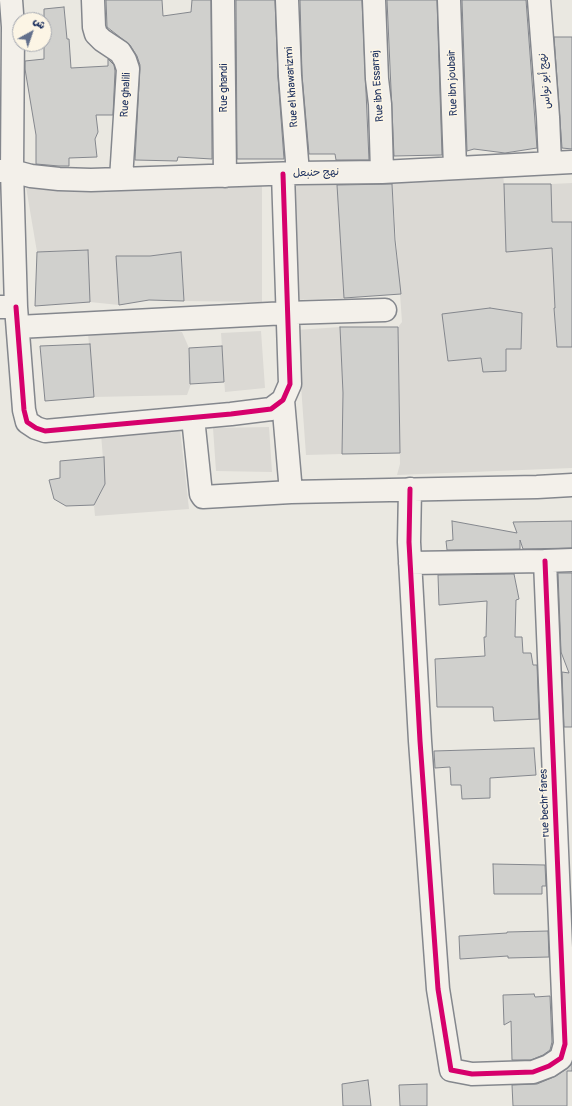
<!DOCTYPE html>
<meta charset="utf-8">
<style>
body{margin:0}
#map{position:relative;width:572px;height:1106px;overflow:hidden;background:#eae8e1;font-family:Pangolin,"Playpen Sans Arabic",sans-serif}
canvas{display:block}
.north{position:absolute;left:12px;top:12px;width:40px;height:40px;box-sizing:border-box;background:#fcf5e5;border:1px solid #a2a6af;border-radius:50%;rotate:40deg;font-size:11px;font-weight:700;line-height:16px;text-align:center;color:#1b2f5e}
.north::after{content:'';display:block;margin:auto;width:14px;height:18px;background:#63708c;clip-path:polygon(50% 0,100% 100%,50% 72%,0 100%)}
</style>
<div id="map">
<canvas width="572" height="1106"></canvas>
<div class="north">ش</div>
</div>
<script>
const c = document.querySelector('canvas').getContext('2d');
c.lineJoin = 'round';
function fill(path, color) {
  c.fillStyle = color;
  c.fill(path, 'evenodd');
}
function toPath(rows) {
  const path = new Path2D();
  for (const r of rows) {
    path.moveTo(r[0], r[1]);
    for (let i = 2; i < r.length; i += 2) path.lineTo(r[i], r[i + 1]);
  }
  return path;
}
function strokePath(path, color, width, dash) {
  c.strokeStyle = color;
  c.lineWidth = width;
  c.lineCap = dash ? 'butt' : 'round';
  c.setLineDash(dash || []);
  c.stroke(path);
}
function drawText(font, color, halo, rows, align = 'center') {
  c.font = font + ' Pangolin,"Playpen Sans Arabic",sans-serif';
  c.lineWidth = 3;
  c.setLineDash([]);
  c.textBaseline = 'middle';
  c.strokeStyle = halo;
  c.fillStyle = color;
  for (const [text, x, y, turn = 0] of rows) {
    c.save();
    c.translate(x, y);
    c.rotate((+turn || 0) * Math.PI / 180);
    c.textAlign = isNaN(turn) ? turn : align;
    if (halo) c.strokeText(text, 0, 0);
    c.fillText(text, 0, 0);
    c.restore();
  }
}
fill(toPath([
 [503,174,504,184,506,252,552,248,554,289,572,289,572,309,554,309,557,346,572,347,572,468,397,475,400,464,398,327,402,322,392,181],
 [503,310,522,313,521,349,506,349,506,371,481,358,448,361,443,315],
 [262,179,262,302,184,301,181,252,150,256,117,256,119,305,90,302,88,250,37,252,26,187],
 [289,181,337,181,344,298,293,300],
 [572,183,572,222,552,222,551,184],
 [340,327,343,393,342,454,306,455,297,330],
 [261,331,265,388,225,392,221,333],
 [182,332,189,348,191,384,187,395,94,397,88,334],
 [269,427,272,472,216,471,213,428],
 [180,429,189,509,95,516,94,505,105,483,101,434]
]), '#dbd9d4');
const building = toPath([
 [106,0,162,0,163,16,191,12,192,0,211,0,212,159,178,157,177,161,135,160,140,65,137,56,130,45,107,27,106,0],
 [236,0,275,0,278,77,284,159,237,159,236,0],
 [300,0,362,0,369,160,336,160,335,154,309,154,302,75,300,0],
 [387,0,437,0,442,155,394,156,387,0],
 [462,0,526,0,537,148,505,153,474,149,467,151,462,0],
 [64,7,67,39,69,39,71,68,108,66,108,59,114,65,115,71,113,115,96,115,98,132,95,139,97,157,69,158,69,166,59,166,36,164,36,135,25,69,25,61,44,59,44,9,64,7],
 [554,37,572,37,572,149,562,148,554,37],
 [392,184,395,240,401,294,344,298,337,185,392,184],
 [504,184,551,184,552,222,572,222,572,347,557,347,554,308,555,308,552,248,506,252,504,184],
 [88,250,90,302,35,306,37,252,88,250],
 [181,252,184,301,149,300,119,305,116,256,150,256,181,252],
 [490,308,522,313,521,349,506,349,506,371,483,372,481,358,448,361,442,314,490,308],
 [340,327,398,327,400,453,342,454,343,393,340,327],
 [90,344,94,397,45,401,40,346,90,344],
 [222,346,224,382,190,384,189,348,222,346],
 [104,457,105,484,94,505,66,506,54,499,49,480,60,478,60,461,104,457],
 [452,521,517,533,513,522,572,521,572,548,523,549,520,540,520,549,447,550,446,541,453,540,452,521],
 [558,573,572,573,572,727,564,727,562,672,569,673,561,652,558,573],
 [514,574,519,599,516,600,515,637,522,637,523,653,531,653,533,665,537,665,539,719,494,721,493,707,437,707,435,659,485,656,484,637,486,637,487,601,439,605,438,575,514,574],
 [534,748,536,775,490,778,490,798,462,799,461,785,451,785,450,767,435,768,434,751,534,748],
 [493,864,545,865,546,886,542,886,542,894,494,894,493,864],
 [548,931,549,957,508,958,508,956,460,959,459,936,507,933,507,932,548,931],
 [534,994,535,997,550,996,552,1042,550,1050,543,1055,531,1060,512,1060,511,1021,504,1025,503,995,534,994],
 [572,1063,572,1071,567,1071,567,1106,513,1106,512,1085,537,1084,556,1076,568,1068,572,1063],
 [368,1080,371,1106,343,1106,342,1084,368,1080],
 [427,1084,427,1106,400,1106,399,1085,427,1084]
]);
fill(building, '#d0d0cd');
strokePath(building, '#84878d', 1);
const street = toPath([
 [93,0,94,27,96,34,102,40,120,52,125,60,128,69,121,179],
 [223,0,225,176],
 [287,0,290,76,298,173],
 [374,0,377,79,380,104,382,172],
 [449,0,455,167],
 [539,0,548,117,550,163],
 [0,171,12,171,31,176,59,179,91,180,298,173,382,172,572,162],
 [0,307,16,307,12,171,13,27,11,0],
 [16,307,24,410,27,422,36,428,45,431,231,414,271,409,283,400,290,384,283,174],
 [18,327,287,313,385,310],
 [283,400,291,492],
 [193,418,201,494,203,497,291,492,537,487,572,485],
 [410,489,409,542,420,741,438,989,451,1070,472,1074,533,1072,549,1066,561,1058,565,1044,545,561],
 [410,563,545,561,572,560]
]);
strokePath(street, '#84878d', 25);
strokePath(street, '#f3f0ea', 22);
strokePath(toPath([
 [16,307,24,410,27,422,36,428,45,431,231,414,271,409,283,400,290,384,283,174],
 [410,489,409,542,420,741,438,989,451,1070,472,1074,533,1072,549,1066,561,1058,565,1044,545,561]
]), '#d6006c', 5);
drawText('11px', '#1b2f5e', '#fcf5e5', [
 ["نهج أبو نواس",545,81,-95],
 ["Rue ibn joubair",453,83,-92],
 ["Rue ibn Essarraj",378,86,-94],
 ["Rue el khawarizmi",292,87,-94],
 ["Rue ghandi",224,88,-90],
 ["Rue ghalili",126,95,-87],
 ["نهج حنبعل",316,173,-2],
 ["rue bechr fares",545,803,-92]
]);
</script>
